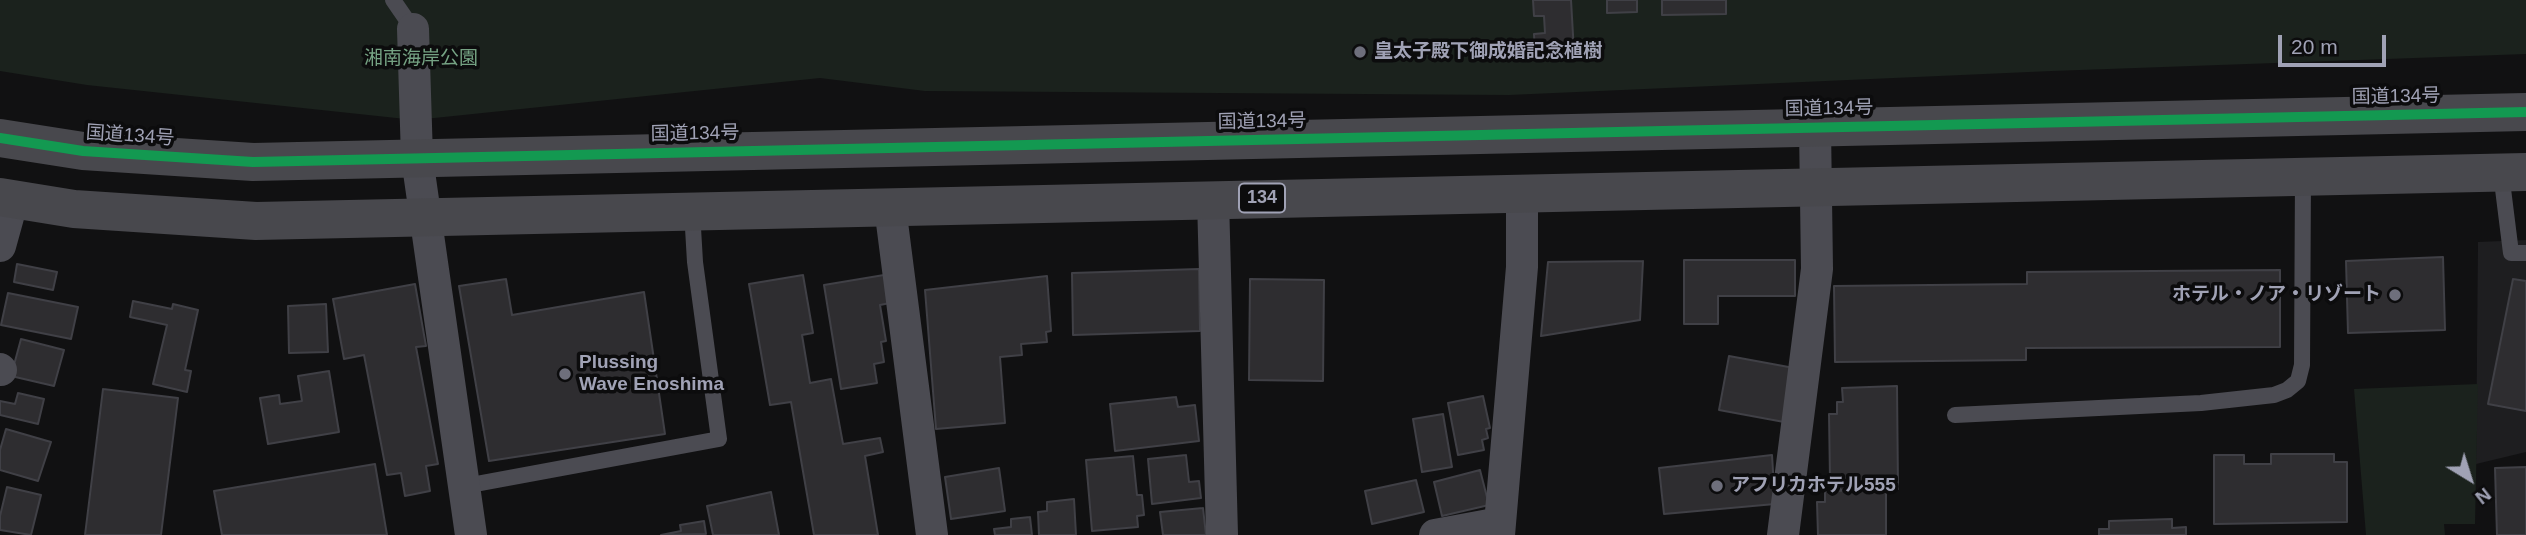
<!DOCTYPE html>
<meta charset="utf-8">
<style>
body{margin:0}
#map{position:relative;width:2526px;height:535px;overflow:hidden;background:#111112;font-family:Helvetica,sans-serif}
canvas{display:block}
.north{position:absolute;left:2435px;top:444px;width:70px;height:70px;-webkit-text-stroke:5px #0c0c0d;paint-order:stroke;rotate:142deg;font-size:19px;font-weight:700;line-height:28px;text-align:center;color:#a0a2b5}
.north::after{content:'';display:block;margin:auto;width:24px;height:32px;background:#a0a2b5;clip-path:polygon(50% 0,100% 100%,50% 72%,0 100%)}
.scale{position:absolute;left:2278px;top:35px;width:108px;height:32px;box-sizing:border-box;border:4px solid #a0a2b5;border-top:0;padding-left:9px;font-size:21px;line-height:24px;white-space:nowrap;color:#a0a2b5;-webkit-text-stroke:5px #0c0c0d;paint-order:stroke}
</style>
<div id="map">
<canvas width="2526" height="535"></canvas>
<div class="north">N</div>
<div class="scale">20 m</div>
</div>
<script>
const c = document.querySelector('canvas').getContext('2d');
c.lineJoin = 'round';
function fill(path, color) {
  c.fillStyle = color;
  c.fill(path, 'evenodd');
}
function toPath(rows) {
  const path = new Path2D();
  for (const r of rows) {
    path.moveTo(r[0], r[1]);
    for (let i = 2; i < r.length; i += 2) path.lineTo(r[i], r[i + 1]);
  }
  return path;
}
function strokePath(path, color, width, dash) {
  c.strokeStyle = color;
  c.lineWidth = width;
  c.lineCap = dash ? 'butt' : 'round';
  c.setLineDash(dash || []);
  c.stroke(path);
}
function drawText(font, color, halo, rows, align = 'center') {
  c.font = font + ' Helvetica,"Noto Sans JP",sans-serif';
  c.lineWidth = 7;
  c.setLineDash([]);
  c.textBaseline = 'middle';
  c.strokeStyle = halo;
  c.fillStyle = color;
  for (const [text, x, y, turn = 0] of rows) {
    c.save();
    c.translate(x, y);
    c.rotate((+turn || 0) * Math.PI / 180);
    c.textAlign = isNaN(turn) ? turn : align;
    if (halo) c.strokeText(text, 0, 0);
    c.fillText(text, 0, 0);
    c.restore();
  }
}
fill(toPath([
 [2526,240,2526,452,2476,464,2478,242]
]), '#1e1e20');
fill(toPath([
 [0,0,2526,0,2526,54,2052,71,1509,95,925,91,820,78,415,120,87,85,0,71],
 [2478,384,2475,524,2444,524,2445,535,2366,535,2354,389]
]), '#1b221d');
const building = toPath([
 [1533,0,1571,0,1574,52,1535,54,1534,34,1545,33,1544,16,1534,16,1533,0],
 [1607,0,1637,0,1637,12,1607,13,1607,0],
 [1662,0,1726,0,1726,14,1662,15,1662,0],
 [2443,257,2445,330,2348,333,2346,261,2443,257],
 [1684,260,1795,260,1795,296,1718,296,1718,324,1684,324,1684,260],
 [1643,261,1640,320,1541,336,1548,262,1643,261],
 [17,264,57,272,53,290,14,282,17,264],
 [1199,269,1200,331,1073,335,1072,273,1199,269],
 [2280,270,2280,347,2026,348,2026,360,1835,362,1834,286,2027,284,2027,272,2280,270],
 [890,274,895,302,880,305,886,341,881,342,884,362,874,364,877,383,841,389,824,285,890,274],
 [803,275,813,333,802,335,810,383,831,379,843,444,880,438,883,452,865,456,878,535,814,535,791,402,770,405,749,284,803,275],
 [1047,276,1051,331,1046,332,1047,342,1021,344,1022,355,1000,357,1005,423,936,429,925,290,1047,276],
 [506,279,512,315,644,292,665,434,489,461,459,286,506,279],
 [1250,279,1324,280,1323,381,1249,380,1250,279],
 [2513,279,2526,281,2526,411,2488,404,2513,279],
 [415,284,426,346,416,347,438,464,426,466,430,491,405,496,401,473,387,475,364,355,344,359,333,299,415,284],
 [8,293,78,307,71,339,1,325,8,293],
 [133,301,172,309,173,304,198,310,185,370,191,371,187,392,153,384,167,325,130,317,133,301],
 [326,304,328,352,289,353,288,306,326,304],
 [21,339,64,350,54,386,11,376,21,339],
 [1729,356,1794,368,1784,422,1719,410,1729,356],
 [329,371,339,432,268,444,260,398,279,395,280,404,302,401,298,376,329,371],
 [1897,386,1898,489,1840,490,1839,478,1830,479,1829,414,1837,414,1837,402,1843,402,1842,388,1897,386],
 [103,389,178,398,161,535,85,535,103,389],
 [18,393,44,399,38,424,0,415,0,401,15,404,18,393],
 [1483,396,1490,428,1486,429,1488,438,1482,440,1484,450,1458,455,1448,403,1483,396],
 [1176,397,1178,407,1195,405,1199,441,1115,451,1110,404,1176,397],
 [1443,414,1452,467,1422,472,1413,419,1443,414],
 [6,429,51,442,38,481,0,470,0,450,6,429],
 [2271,454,2334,454,2334,462,2347,462,2347,522,2214,524,2214,455,2244,455,2244,464,2271,464,2271,454],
 [1186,455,1189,482,1199,481,1201,498,1152,504,1148,459,1186,455],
 [1772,455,1775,504,1664,514,1659,468,1772,455],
 [1133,456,1137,495,1142,495,1144,515,1137,516,1138,527,1092,531,1086,460,1133,456],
 [375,464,387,535,222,535,214,491,375,464],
 [2526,467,2526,535,2497,535,2495,468,2526,467],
 [999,468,1005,511,951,519,945,477,999,468],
 [1480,470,1489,505,1442,516,1434,482,1480,470],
 [1416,480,1424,512,1372,524,1365,491,1416,480],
 [7,487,41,495,31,535,0,530,0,516,7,487],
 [1886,490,1886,535,1818,535,1817,502,1825,502,1825,491,1886,490],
 [771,492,779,535,713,535,707,506,771,492],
 [1074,499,1076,535,1039,535,1038,512,1047,511,1047,502,1074,499],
 [1203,508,1206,535,1163,535,1160,512,1203,508],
 [1030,517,1032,535,995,535,994,529,1011,527,1011,519,1030,517],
 [2172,519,2172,528,2186,527,2186,535,2099,535,2099,529,2109,529,2109,521,2172,519],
 [704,521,706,534,661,535,681,531,680,525,704,521]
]);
fill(building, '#2e2d30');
strokePath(building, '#404046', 2);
strokePath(toPath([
 [393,0,413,29],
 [2501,173,2511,253,2526,253],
 [1955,415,2201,403,2274,395,2287,390,2298,381,2302,365,2303,176],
 [465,486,719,439,695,262,692,211]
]), '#4b4b52', 16);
strokePath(toPath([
 [413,29,417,158,471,535],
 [1213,199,1222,535],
 [890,207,932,535],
 [0,246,13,199],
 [0,369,1,370],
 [1435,535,1500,523],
 [1499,535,1522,267,1522,193],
 [1783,535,1817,269,1815,127]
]), '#4b4b52', 32);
strokePath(toPath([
 [0,138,83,151,253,162,2526,112],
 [0,197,74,209,256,221,2526,172]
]), '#48484d', 38);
strokePath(toPath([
 [0,138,83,151,253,162,2526,112]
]), '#139951', 10);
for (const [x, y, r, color] of [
 [1360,52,7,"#6e6f7c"],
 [2395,295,7,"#6e6f7c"],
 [565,374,7,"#6e6f7c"],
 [1717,486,7,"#6e6f7c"]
]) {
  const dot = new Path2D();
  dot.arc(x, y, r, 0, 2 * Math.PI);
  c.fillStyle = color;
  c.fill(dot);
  strokePath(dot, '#0c0c0d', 2.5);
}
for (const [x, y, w] of [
 [1262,198,46]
]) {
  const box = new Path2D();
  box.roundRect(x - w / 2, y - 14.5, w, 29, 5);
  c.fillStyle = '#0c0c0d';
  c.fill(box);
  strokePath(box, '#a0a2b5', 2);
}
drawText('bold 18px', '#a0a2b5', null, [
 ["134",1262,198]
]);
drawText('bold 19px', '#a0a2b5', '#0c0c0d', [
 ["皇太子殿下御成婚記念植樹",1374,52],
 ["ホテル・ノア・リゾート",2381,295,"right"],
 ["Plussing",579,363],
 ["Wave Enoshima",579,385],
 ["アフリカホテル555",1731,486]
], 'left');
drawText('19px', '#75a283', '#0c0c0d', [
 ["湘南海岸公園",421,59]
]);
drawText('19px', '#a0a2b5', '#0c0c0d', [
 ["国道134号",2396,97,-1],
 ["国道134号",1829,109,-1],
 ["国道134号",1262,122,-1],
 ["国道134号",695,134,-1],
 ["国道134号",130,136,4]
]);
</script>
